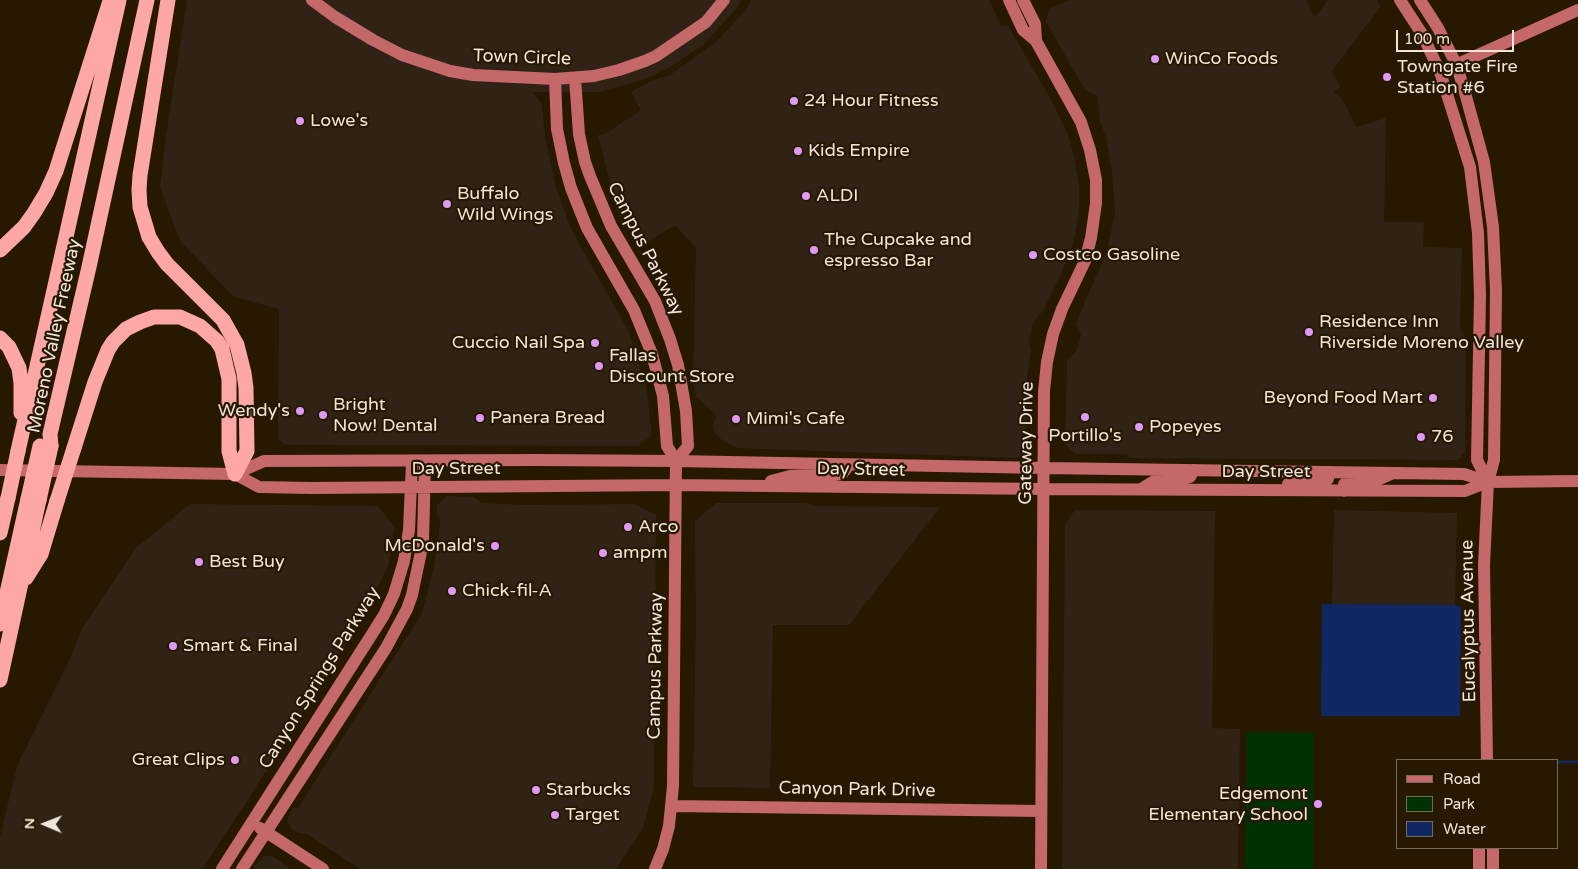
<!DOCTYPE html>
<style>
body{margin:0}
#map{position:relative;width:1578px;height:869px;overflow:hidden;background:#271802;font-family:"Varela Round",sans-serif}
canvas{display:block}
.legend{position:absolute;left:1396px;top:759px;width:162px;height:90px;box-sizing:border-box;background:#271802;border:1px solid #776a58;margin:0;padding:6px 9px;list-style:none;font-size:15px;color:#f0e5d8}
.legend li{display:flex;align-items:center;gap:10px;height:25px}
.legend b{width:25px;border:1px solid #776a58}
.north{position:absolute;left:20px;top:799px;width:50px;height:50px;-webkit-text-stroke:4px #271802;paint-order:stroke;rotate:271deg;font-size:14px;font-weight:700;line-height:20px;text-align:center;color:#f0e5d8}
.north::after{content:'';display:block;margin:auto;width:18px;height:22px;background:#f0e5d8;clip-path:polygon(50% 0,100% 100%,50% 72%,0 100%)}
.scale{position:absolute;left:1396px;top:30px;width:118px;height:22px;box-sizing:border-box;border:2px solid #f0e5d8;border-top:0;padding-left:6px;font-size:15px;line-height:18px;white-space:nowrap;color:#f0e5d8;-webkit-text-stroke:4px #271802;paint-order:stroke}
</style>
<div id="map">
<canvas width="1578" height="869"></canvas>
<ul class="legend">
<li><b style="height:6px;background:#c4686a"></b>Road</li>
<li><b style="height:14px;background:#003104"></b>Park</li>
<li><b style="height:14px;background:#112764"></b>Water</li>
</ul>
<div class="north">N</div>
<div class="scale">100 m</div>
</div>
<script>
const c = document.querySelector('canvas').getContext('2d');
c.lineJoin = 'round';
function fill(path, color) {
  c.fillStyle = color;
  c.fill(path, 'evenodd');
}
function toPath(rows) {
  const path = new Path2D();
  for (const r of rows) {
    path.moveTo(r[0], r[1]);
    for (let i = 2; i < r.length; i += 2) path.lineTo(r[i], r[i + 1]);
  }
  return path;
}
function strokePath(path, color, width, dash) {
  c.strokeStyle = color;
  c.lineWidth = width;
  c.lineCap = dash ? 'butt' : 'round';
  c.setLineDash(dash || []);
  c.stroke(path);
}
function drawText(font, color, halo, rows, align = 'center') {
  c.font = font + ' "Varela Round",sans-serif';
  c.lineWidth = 4.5;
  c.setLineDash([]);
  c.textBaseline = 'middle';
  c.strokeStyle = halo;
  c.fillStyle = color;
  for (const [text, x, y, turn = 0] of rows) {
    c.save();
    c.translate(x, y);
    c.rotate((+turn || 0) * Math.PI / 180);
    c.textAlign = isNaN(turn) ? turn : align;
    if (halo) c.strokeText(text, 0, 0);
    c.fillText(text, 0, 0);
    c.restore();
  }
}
fill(toPath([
 [187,0,742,0,737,8,703,45,670,67,653,76,629,84,598,92,532,92,542,104,545,137,556,188,571,229,628,330,646,385,652,435,638,446,285,445,278,439,279,309,234,297,180,241,160,187,166,136],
 [751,0,989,0,1001,26,1008,26,1052,101,1069,137,1074,157,1079,187,1079,211,1075,235,1071,250,1061,274,1043,311,1033,322,1029,341,1031,351,1027,377,1026,450,1017,458,737,448,723,441,715,433,713,427,716,415,696,396,693,380,696,248,675,225,646,243,640,243,633,236,614,197,598,135,605,134,641,110,631,92,649,82,670,75,715,43,744,12],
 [1070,0,1306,0,1315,17,1328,0,1377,0,1381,6,1332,71,1340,87,1334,92,1342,98,1356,127,1386,118,1384,222,1424,222,1423,247,1462,248,1460,327,1466,339,1465,447,1465,452,1458,460,1128,458,1127,454,1075,454,1065,445,1067,360,1077,351,1081,335,1076,323,1107,251,1115,213,1112,172,1106,137,1100,121,1097,95,1085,90,1046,22,1049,9],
 [447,496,474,497,481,503,526,505,634,504,656,515,654,788,642,830,616,869,360,869,305,833,299,833,292,829,287,822,289,815,293,808,298,808,422,613,434,566,439,535,440,520,437,515,437,505],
 [716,503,805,503,814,506,940,507,849,625,773,625,770,788,693,787,696,624,695,521],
 [190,504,378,506,394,527,388,567,345,645,249,798,202,869,0,869,0,837,17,766,69,661,82,629,136,548],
 [1075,510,1215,511,1212,728,1240,729,1238,869,1062,869,1065,524],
 [1334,510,1457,513,1455,605,1332,604],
 [264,856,272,856,290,869,255,869,255,866,261,858]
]), '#302316');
fill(toPath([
 [1247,732,1314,733,1313,869,1245,869]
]), '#003104');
fill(toPath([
 [1322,604,1455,605,1461,607,1460,716,1321,716]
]), '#112764');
strokePath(toPath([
 [1557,762,1578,762]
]), '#112764', 2.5);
strokePath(toPath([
 [312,0,335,17,373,40,402,55,450,71,473,75,555,79,594,76,619,70,645,61,656,56,706,22,724,0],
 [1009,0,1023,30,1036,41,1081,122,1090,150,1096,180,1096,203,1091,238,1085,261,1062,309,1053,334,1047,362,1044,391,1041,869],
 [1023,0,1035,24,1036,41],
 [1400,0,1422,34,1440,72,1470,167,1478,233,1480,296,1477,460,1488,482],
 [1420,0,1438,28,1456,64,1464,89,1484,162,1493,227,1496,291,1494,460,1488,482,1484,565,1487,760],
 [1449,68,1578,10],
 [575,78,579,134,585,162,590,176,611,226,655,301,670,339,678,365,686,411,688,446,676,461],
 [555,79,557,129,564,163,571,188,587,228,634,310,652,354,663,396,667,446,676,461,673,786,669,826,663,849,655,869],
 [0,470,235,474,264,461,537,460,676,461,1044,468,1464,474,1488,482],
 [235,474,259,487,311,488,676,485,1043,489,1465,491,1488,482,1578,481],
 [771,481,790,476,834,475,842,474,849,465],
 [1288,484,1294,482,1326,481,1328,479,1329,472],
 [1141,489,1154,481,1182,479,1190,477,1194,470],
 [1344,491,1344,484,1348,481,1375,481,1391,474],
 [672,806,1041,811],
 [260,828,323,869],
 [222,869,374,631,384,615,394,594,404,561,409,530,412,462],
 [242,869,386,648,407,609,412,595,423,542,425,462],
 [1479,869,1479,848],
 [1493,869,1493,848]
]), '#c4686a', 12);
strokePath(toPath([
 [168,0,140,175,139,190,140,207,149,237,158,252,167,264,223,320,237,345,244,373,246,388,247,451,235,474],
 [0,250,24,227,34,213,46,193,56,171,109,4],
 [0,338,9,347,19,368,21,383,21,413],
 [51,446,50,434,89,267,147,0],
 [74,448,95,382,108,350,113,342,126,329,140,322,154,317,180,317,200,326,217,341,222,349,229,379,229,451,235,474],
 [18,451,119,0],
 [0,533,8,498],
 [26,578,41,554,57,501],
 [0,624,28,499],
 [0,680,39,500]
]), '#fea7a7', 15);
strokePath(toPath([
 [8,498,18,451],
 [28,499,40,446],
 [39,500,51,446],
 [57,501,74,448]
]), '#fea7a7', 15);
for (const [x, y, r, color] of [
 [1155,59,5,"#dd99f3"],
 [1387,77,5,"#dd99f3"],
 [794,101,5,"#dd99f3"],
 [300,121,5,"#dd99f3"],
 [798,151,5,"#dd99f3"],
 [806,196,5,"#dd99f3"],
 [447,204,5,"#dd99f3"],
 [814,250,5,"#dd99f3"],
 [1033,255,5,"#dd99f3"],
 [1309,332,5,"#dd99f3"],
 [595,343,5,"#dd99f3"],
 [599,366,5,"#dd99f3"],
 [1433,398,5,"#dd99f3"],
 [300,411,5,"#dd99f3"],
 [323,415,5,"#dd99f3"],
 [1085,417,5,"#dd99f3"],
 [480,418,5,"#dd99f3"],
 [736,419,5,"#dd99f3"],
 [1139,427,5,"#dd99f3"],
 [1421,437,5,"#dd99f3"],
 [628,527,5,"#dd99f3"],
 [495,546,5,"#dd99f3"],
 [603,553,5,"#dd99f3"],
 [199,562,5,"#dd99f3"],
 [452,591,5,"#dd99f3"],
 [173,646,5,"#dd99f3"],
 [235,760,5,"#dd99f3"],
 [536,790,5,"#dd99f3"],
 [1318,804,5,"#dd99f3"],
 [555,815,5,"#dd99f3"]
]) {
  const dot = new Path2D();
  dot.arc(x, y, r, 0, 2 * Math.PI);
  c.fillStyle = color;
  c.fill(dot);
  strokePath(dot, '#271802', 2);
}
drawText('18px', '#f0e5d8', '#271802', [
 ["Town Circle",522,58,2],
 ["Campus Parkway",645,249,63],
 ["Moreno Valley Freeway",55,336,-78],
 ["Gateway Drive",1027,443,-89],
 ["Day Street",456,469],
 ["Day Street",861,470,1],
 ["Day Street",1266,472],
 ["Eucalyptus Avenue",1469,621,-91],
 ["Campus Parkway",656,666,-89],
 ["Canyon Springs Parkway",320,678,-58],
 ["Canyon Park Drive",857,790,1]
]);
drawText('18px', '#f0e5d8', '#271802', [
 ["WinCo Foods",1165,59],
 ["Towngate Fire",1397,67],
 ["Station #6",1397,88],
 ["24 Hour Fitness",804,101],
 ["Lowe's",310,121],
 ["Kids Empire",808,151],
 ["Buffalo",457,194],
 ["Wild Wings",457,215],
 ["ALDI",816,196],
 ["The Cupcake and",824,240],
 ["espresso Bar",824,261],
 ["Costco Gasoline",1043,255],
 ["Residence Inn",1319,322],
 ["Riverside Moreno Valley",1319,343],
 ["Cuccio Nail Spa",585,343,"right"],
 ["Fallas",609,356],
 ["Discount Store",609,377],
 ["Beyond Food Mart",1423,398,"right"],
 ["Bright",333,405],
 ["Now! Dental",333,426],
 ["Wendy's",290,411,"right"],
 ["Panera Bread",490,418],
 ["Mimi's Cafe",746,419],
 ["Popeyes",1149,427],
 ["Portillo's",1085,436,"center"],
 ["76",1431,437],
 ["Arco",638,527],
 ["McDonald's",485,546,"right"],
 ["ampm",613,553],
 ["Best Buy",209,562],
 ["Chick-fil-A",462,591],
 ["Smart & Final",183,646],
 ["Great Clips",225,760,"right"],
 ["Starbucks",546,790],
 ["Edgemont",1308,794,"right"],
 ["Elementary School",1308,815,"right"],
 ["Target",565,815]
], 'left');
</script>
